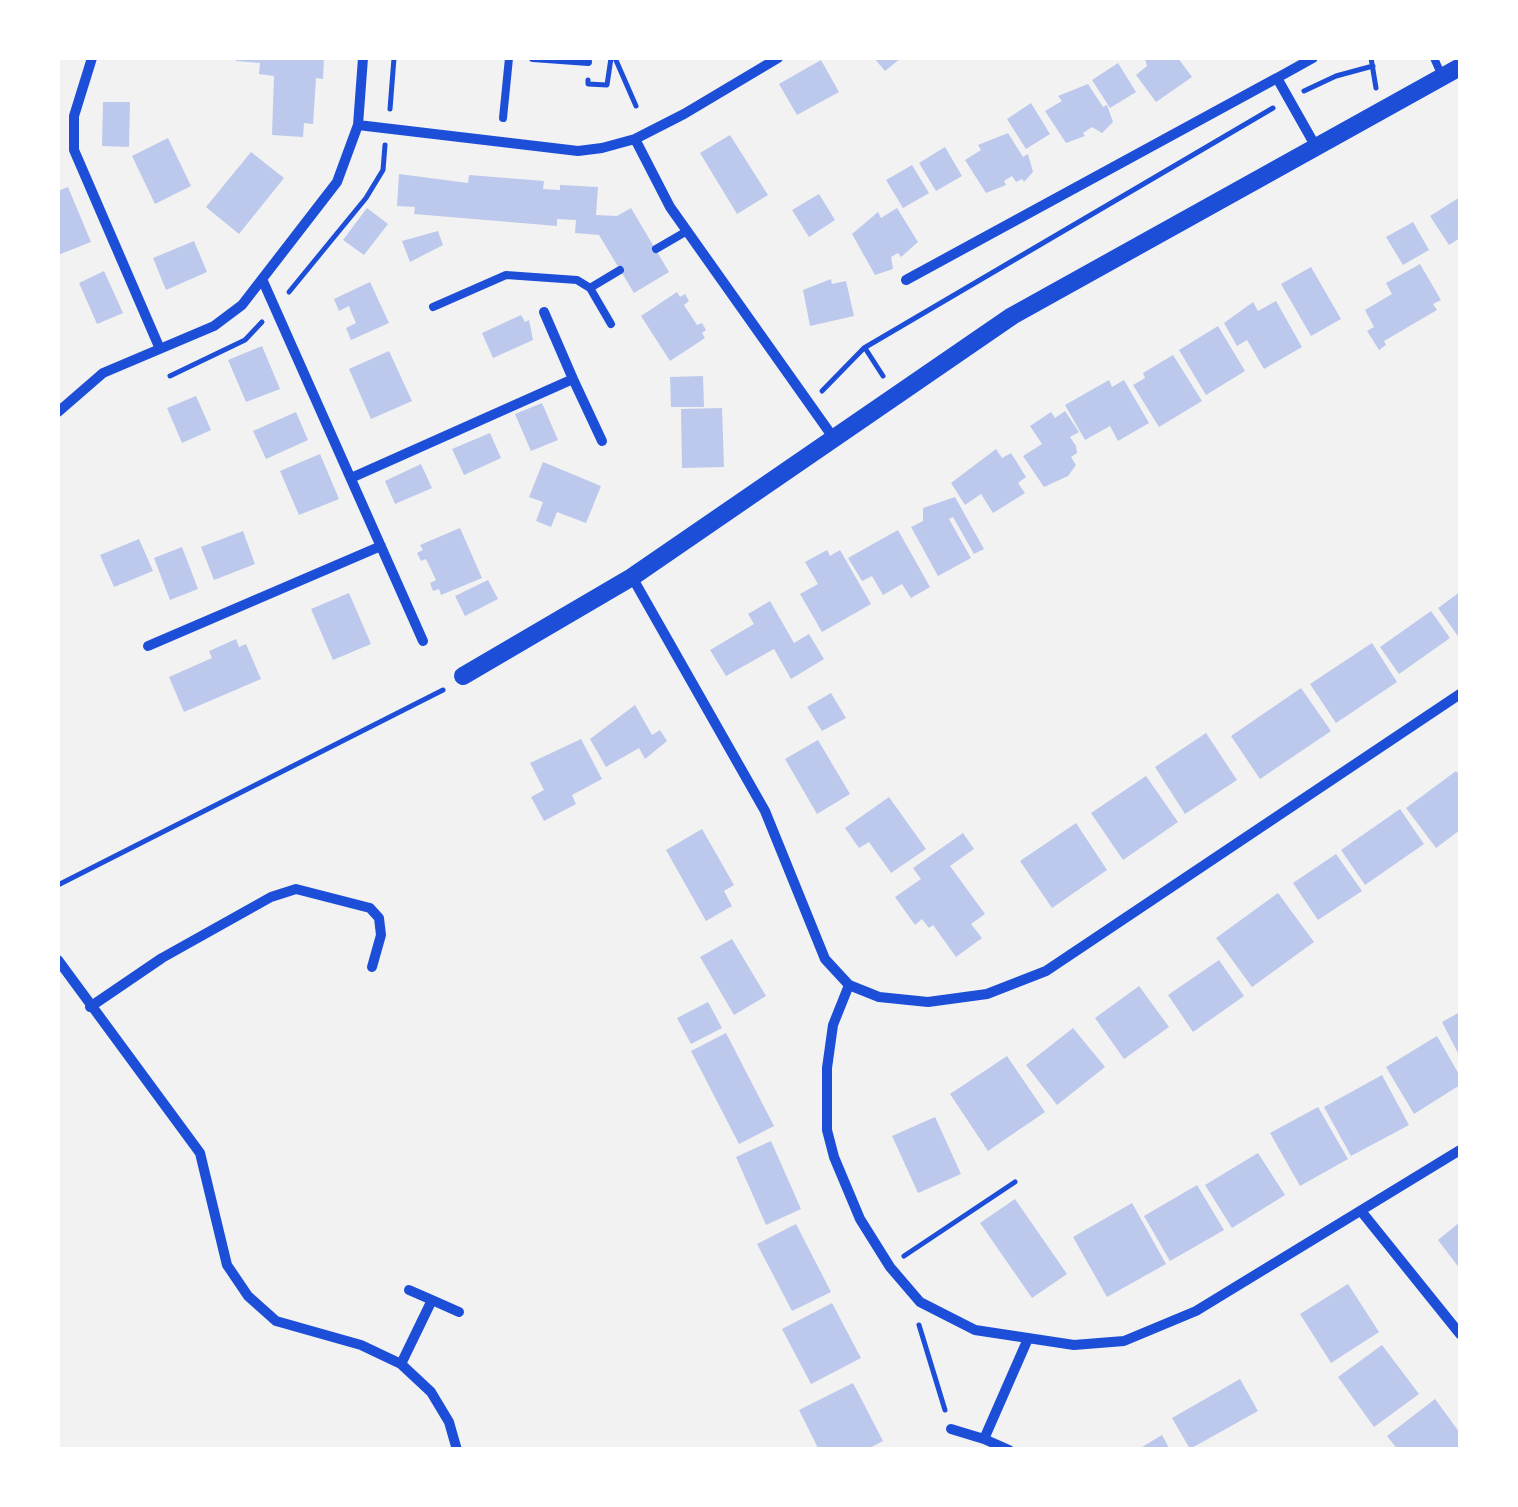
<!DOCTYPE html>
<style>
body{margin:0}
#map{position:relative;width:1518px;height:1507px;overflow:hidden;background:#f2f2f2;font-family:"Space Grotesk",sans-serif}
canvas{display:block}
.frame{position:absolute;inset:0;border:60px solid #fff;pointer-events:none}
</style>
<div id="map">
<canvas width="1518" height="1507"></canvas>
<div class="frame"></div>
</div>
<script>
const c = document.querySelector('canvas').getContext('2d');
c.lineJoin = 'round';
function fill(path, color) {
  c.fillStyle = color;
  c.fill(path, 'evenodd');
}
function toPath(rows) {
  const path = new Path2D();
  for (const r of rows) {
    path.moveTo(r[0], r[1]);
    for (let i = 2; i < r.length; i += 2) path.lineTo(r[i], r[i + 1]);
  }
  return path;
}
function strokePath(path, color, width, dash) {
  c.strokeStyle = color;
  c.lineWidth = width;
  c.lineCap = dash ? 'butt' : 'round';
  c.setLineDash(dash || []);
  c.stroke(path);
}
fill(toPath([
 [236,58,324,58,323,79,316,78,313,124,304,123,303,137,272,135,274,76,259,74,260,63,236,61],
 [874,58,901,58,885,71],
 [1145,58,1178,58,1192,77,1156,102,1136,75,1147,66],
 [821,60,839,92,797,115,779,84],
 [1118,63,1136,92,1110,108,1092,80],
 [1088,84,1103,107,1107,105,1113,122,1102,133,1092,127,1083,133,1085,136,1066,143,1045,111,1062,101,1058,96],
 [103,102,130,102,129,147,102,146],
 [1031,103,1050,134,1026,149,1007,119],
 [1008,133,1023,157,1028,154,1033,172,1024,182,1022,179,1016,182,1012,176,1004,181,1006,185,986,193,965,160,981,150,978,145],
 [730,135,768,195,737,214,700,153],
 [168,138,191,186,155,204,132,156],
 [945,147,962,176,936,191,919,163],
 [251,152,284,178,239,234,206,207],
 [912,165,929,193,903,208,886,180],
 [399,174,468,183,469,175,544,181,543,189,560,190,560,185,598,187,596,215,617,216,631,208,669,272,634,293,599,235,575,233,576,220,557,219,557,226,414,214,415,207,397,206],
 [68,187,91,242,58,255,58,191],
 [819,194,835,220,809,237,792,210],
 [1460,197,1460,238,1449,245,1430,216],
 [367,208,388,224,364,255,343,240],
 [897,208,918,242,901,257,898,253,891,257,893,269,875,275,852,234,878,212,881,218],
 [1413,222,1429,250,1403,265,1386,237],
 [438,231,443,245,410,262,402,241],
 [194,241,207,272,166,290,153,258],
 [1420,264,1441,300,1433,304,1437,310,1384,341,1386,345,1379,350,1367,331,1374,327,1365,310,1392,294,1386,283],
 [1311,267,1341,319,1311,336,1281,284],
 [104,271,123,313,97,324,79,283],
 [831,279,832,284,846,281,854,316,810,326,803,290],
 [370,282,389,323,351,340,346,328,356,323,352,314,349,306,339,311,334,299],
 [677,292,680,297,685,294,689,301,684,305,697,325,702,323,706,330,702,333,705,338,670,361,641,316],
 [1276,301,1302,347,1264,369,1247,340,1237,346,1224,323,1253,302,1258,311],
 [521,315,525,322,529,320,533,340,493,358,482,333],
 [1218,326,1245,371,1206,395,1179,350],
 [262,346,280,389,246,402,228,360],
 [389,351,412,401,371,419,349,369],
 [1173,355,1202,401,1159,427,1133,385,1145,378,1143,373],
 [703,376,704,407,671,407,670,377],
 [1109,380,1112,387,1124,380,1149,423,1118,441,1110,426,1085,440,1065,405],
 [196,396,211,430,182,443,167,408],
 [542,403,558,440,531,451,515,414],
 [722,408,724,467,682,468,681,409],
 [1065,411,1079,432,1070,437,1076,446,1077,453,1071,457,1076,465,1068,476,1044,487,1023,456,1042,444,1030,426,1051,412,1055,418],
 [296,412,308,440,266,459,253,431],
 [490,433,501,458,464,475,452,449],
 [996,449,1002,458,1011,453,1026,477,1018,483,1025,493,993,513,981,494,965,505,951,483],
 [320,454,339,499,299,515,280,471],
 [543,462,601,486,586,523,557,512,551,527,536,521,543,502,529,497],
 [421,464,432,488,395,504,385,481],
 [955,497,984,549,974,554,953,517,949,519,971,558,938,576,911,527,923,521,923,508],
 [460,528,482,578,441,595,439,589,433,591,430,583,436,580,426,559,421,561,417,553,423,550,420,545],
 [898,530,930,587,911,598,902,584,883,595,872,576,862,581,848,558],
 [243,531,255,564,214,580,201,547],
 [139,539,153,571,114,587,100,555],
 [182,547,198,589,170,600,154,558],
 [827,550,830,556,840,550,871,604,822,632,800,594,818,584,805,562],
 [488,580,498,599,465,616,455,596],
 [1460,592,1460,639,1438,608],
 [349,593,371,644,333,660,311,609],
 [770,601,794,643,809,634,824,659,791,679,774,649,726,676,710,650,754,624,748,614],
 [1431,611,1450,638,1399,674,1380,647],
 [236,639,239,647,246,644,261,679,184,712,169,677,212,658,209,651],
 [1372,643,1397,682,1336,723,1310,684],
 [1301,688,1331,731,1260,779,1231,736],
 [831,693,846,718,822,731,807,707],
 [635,705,652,735,660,730,667,741,645,759,639,748,606,767,590,739],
 [1206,733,1237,780,1185,814,1155,767],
 [581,739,602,779,572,795,576,804,544,821,531,797,544,790,530,763],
 [818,740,850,794,817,814,785,759],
 [1456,771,1460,776,1460,830,1436,848,1406,808],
 [1146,776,1178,822,1123,860,1091,813],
 [889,797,926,849,891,873,869,842,859,848,845,828],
 [1400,809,1424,844,1365,885,1341,850],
 [1076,823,1107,870,1052,908,1020,861],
 [702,829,734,885,724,891,732,906,706,921,666,850],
 [963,833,974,849,950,866,985,914,971,924,982,938,956,957,933,925,929,928,922,919,915,925,895,897,921,879,913,868],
 [1336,854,1362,891,1318,920,1293,883],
 [1278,893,1314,942,1252,987,1216,938],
 [732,939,766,996,734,1015,700,957],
 [1219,960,1244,996,1193,1032,1168,995],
 [1139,986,1169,1027,1124,1059,1095,1018],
 [708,1002,722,1028,691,1044,677,1018],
 [1460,1012,1460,1057,1442,1022],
 [1073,1028,1105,1067,1057,1105,1026,1065],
 [726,1033,774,1126,739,1144,691,1051],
 [1437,1036,1460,1076,1460,1085,1414,1114,1386,1067],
 [1007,1056,1045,1112,988,1151,950,1094],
 [1382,1075,1409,1125,1351,1156,1324,1107],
 [1318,1107,1348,1159,1300,1186,1270,1133],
 [935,1117,961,1174,918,1193,892,1136],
 [771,1141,801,1209,766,1225,736,1157],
 [1258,1153,1285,1195,1232,1228,1205,1185],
 [1197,1185,1224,1230,1170,1261,1144,1216],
 [1015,1199,1067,1274,1032,1298,980,1223],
 [1132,1203,1166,1264,1107,1297,1073,1237],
 [1460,1222,1460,1269,1438,1240],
 [796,1224,831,1292,792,1311,757,1244],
 [1348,1284,1379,1332,1331,1363,1300,1314],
 [832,1303,861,1358,811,1384,782,1329],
 [1382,1345,1419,1394,1374,1427,1338,1377],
 [1240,1379,1258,1411,1190,1449,1172,1418],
 [853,1383,883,1441,866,1450,819,1450,799,1410],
 [1435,1399,1460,1433,1460,1450,1398,1450,1387,1436],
 [1162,1435,1170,1450,1137,1450]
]), '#bdc9ec');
strokePath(toPath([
 [615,58,636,106],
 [1371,58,1376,88],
 [588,80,588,84,607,85,611,58],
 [1304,91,1336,76,1373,66],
 [390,109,394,58],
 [289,292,366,198,383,170,385,145],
 [865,348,883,376],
 [170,376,245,340,262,322],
 [822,391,864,348,1273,108],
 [58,885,443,690],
 [904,1256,1015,1182],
 [919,1325,945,1410]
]), '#1d4ed8', 5);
strokePath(toPath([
 [533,58,588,62],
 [1434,58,1442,76],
 [503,118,509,58],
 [656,249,687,231],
 [590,288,620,270],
 [433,307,506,275,577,280,590,288,611,324]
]), '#1d4ed8', 8);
strokePath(toPath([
 [92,58,74,116,74,150,160,349],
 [1277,78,1313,58],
 [358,125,578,151,602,148,635,139,684,114,778,58],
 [635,139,670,207,835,440],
 [262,279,423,641],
 [906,280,1277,78,1316,147],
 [544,312,573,379],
 [58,412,103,373,214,326,242,305,337,182,358,125,363,58],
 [351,478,573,379,602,441],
 [632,577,765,811,825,959,849,985,879,997,928,1002,987,994,1046,971,1460,694],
 [148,646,381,546],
 [58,960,200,1153,227,1265,248,1296,276,1321,361,1345,401,1364,431,1392,449,1422,457,1450],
 [849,985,833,1025,827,1068,827,1130,834,1157,860,1219,890,1267,920,1302,975,1330,1074,1345,1124,1341,1196,1311,1460,1150],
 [90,1007,162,958,271,897,296,889,370,908,379,918,381,935,372,967],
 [1361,1211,1460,1334],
 [409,1290,432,1300],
 [401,1364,432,1300,459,1312],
 [951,1429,984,1439],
 [1009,1450,984,1439,1027,1341]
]), '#1d4ed8', 10);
strokePath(toPath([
 [463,676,632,577,1012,316,1460,67]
]), '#1d4ed8', 18);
</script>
